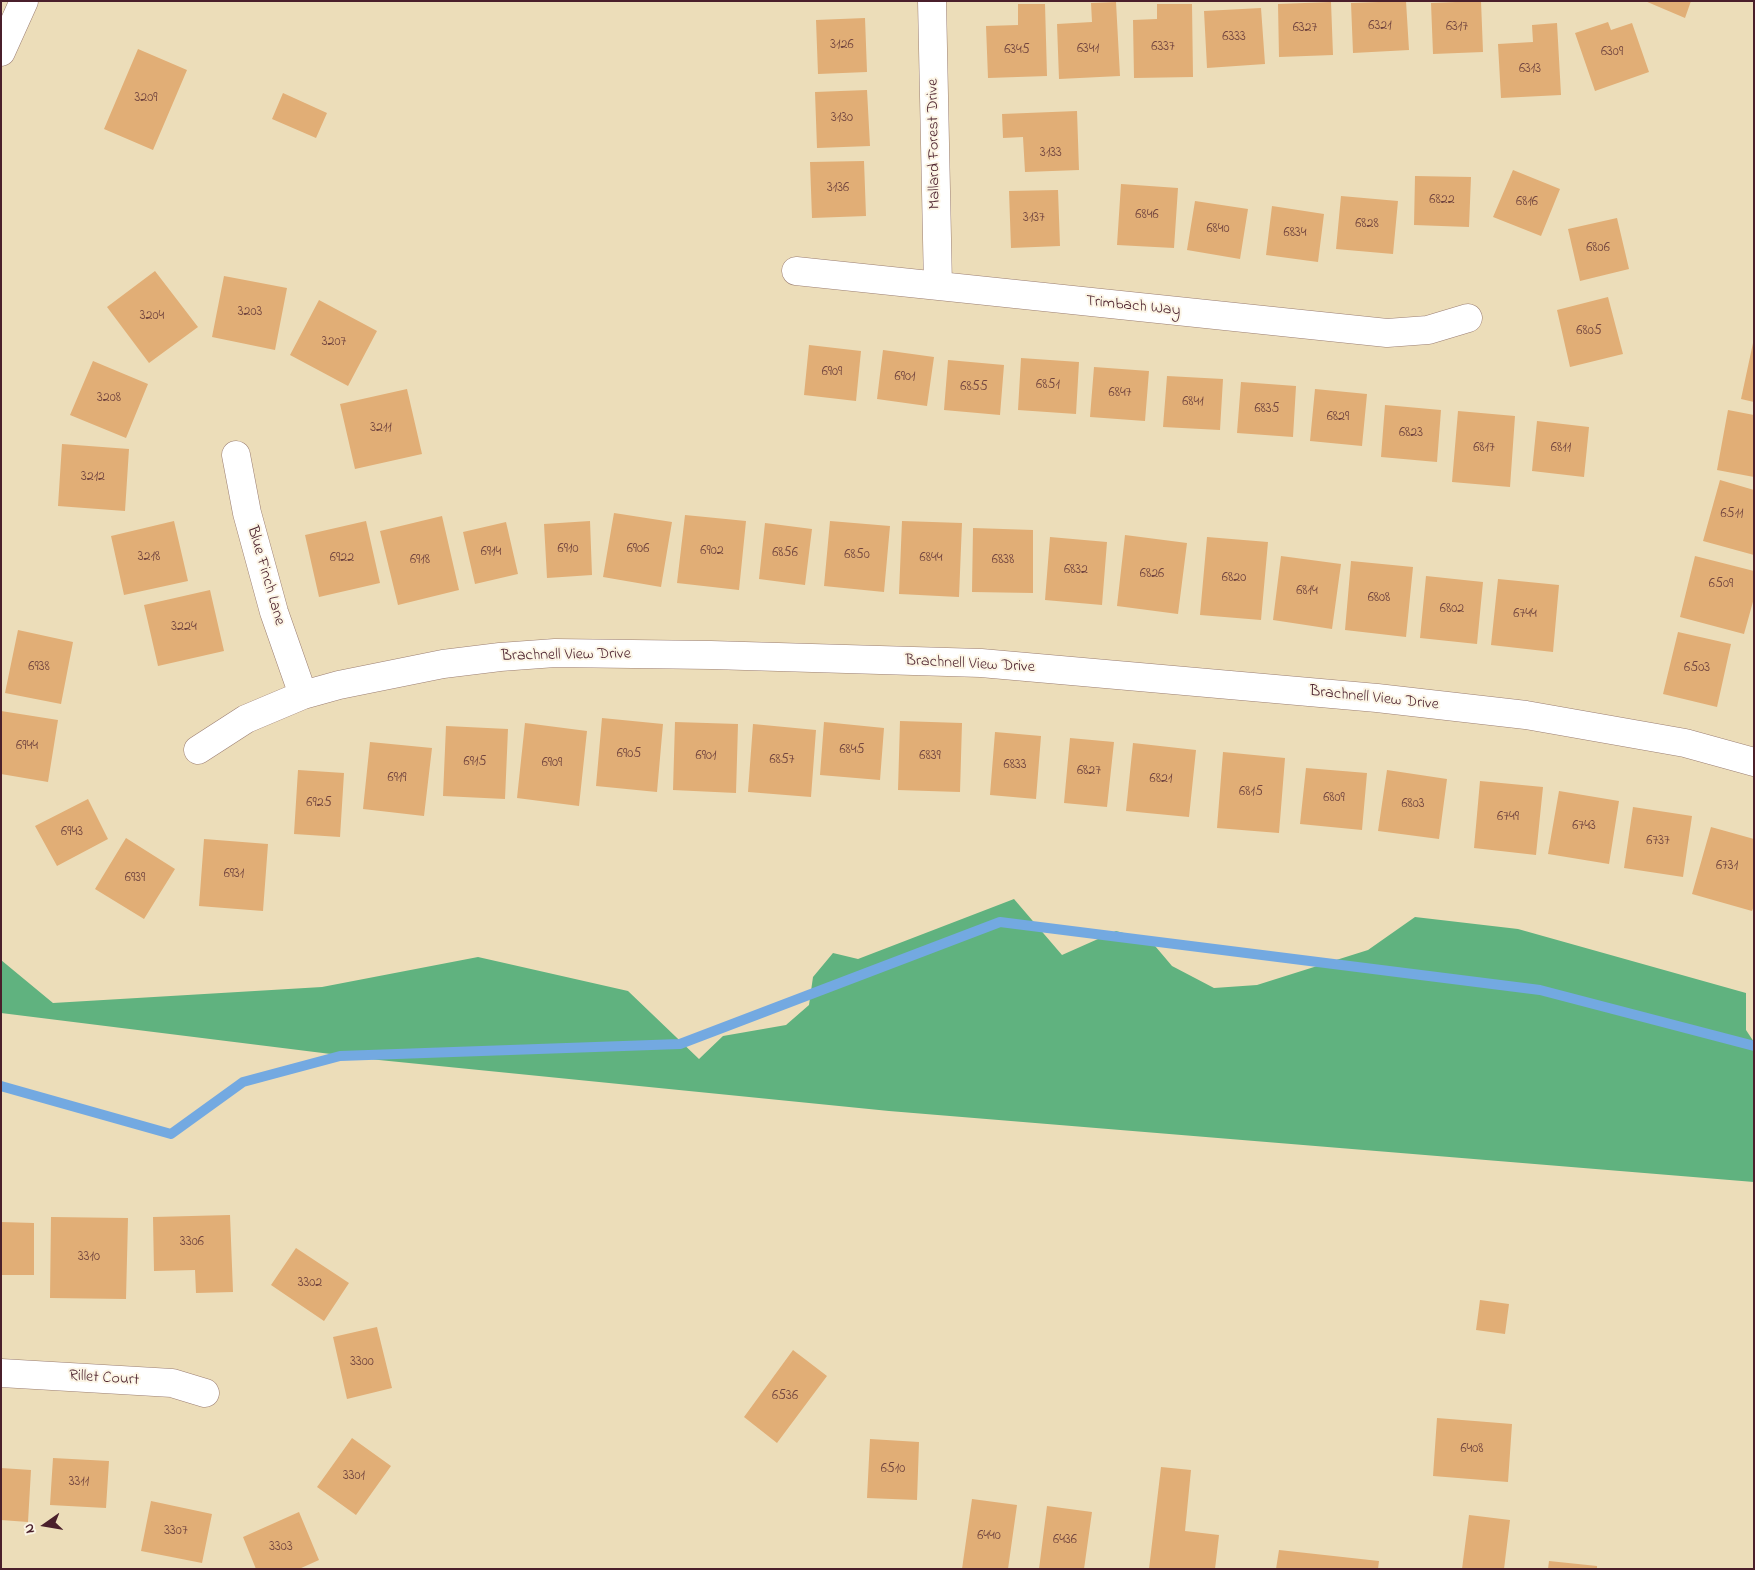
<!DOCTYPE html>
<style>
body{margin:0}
#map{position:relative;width:1755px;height:1570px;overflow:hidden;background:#ecddb9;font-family:"Indie Flower",sans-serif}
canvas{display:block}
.frame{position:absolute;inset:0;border:2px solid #4a1f2b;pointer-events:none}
.north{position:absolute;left:20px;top:1500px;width:50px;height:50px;-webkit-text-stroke:4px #fcf5e5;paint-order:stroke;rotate:257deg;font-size:14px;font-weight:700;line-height:20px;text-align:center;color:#4a1f2b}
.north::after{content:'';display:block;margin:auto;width:18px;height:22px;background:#4a1f2b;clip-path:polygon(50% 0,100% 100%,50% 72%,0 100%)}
</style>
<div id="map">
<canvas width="1755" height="1570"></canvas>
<div class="frame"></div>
<div class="north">N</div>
</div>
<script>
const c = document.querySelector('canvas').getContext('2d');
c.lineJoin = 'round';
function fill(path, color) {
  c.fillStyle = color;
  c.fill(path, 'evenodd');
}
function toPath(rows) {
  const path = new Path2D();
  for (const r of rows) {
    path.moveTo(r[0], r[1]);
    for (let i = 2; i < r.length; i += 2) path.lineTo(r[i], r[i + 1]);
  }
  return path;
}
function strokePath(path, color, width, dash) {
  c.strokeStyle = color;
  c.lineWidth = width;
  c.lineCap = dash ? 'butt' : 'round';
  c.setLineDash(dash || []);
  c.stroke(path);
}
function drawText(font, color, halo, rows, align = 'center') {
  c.font = font + ' "Indie Flower",sans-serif';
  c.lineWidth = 4;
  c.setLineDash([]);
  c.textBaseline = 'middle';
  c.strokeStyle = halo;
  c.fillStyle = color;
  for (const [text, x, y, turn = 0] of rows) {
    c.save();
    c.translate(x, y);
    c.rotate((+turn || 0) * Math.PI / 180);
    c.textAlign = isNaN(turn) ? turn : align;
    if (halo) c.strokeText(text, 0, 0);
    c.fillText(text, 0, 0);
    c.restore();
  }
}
fill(toPath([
 [1014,899,1062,955,1116,931,1150,940,1172,966,1214,988,1257,985,1368,950,1415,917,1518,929,1746,993,1746,1030,1754,1042,1754,1182,889,1111,379,1060,1,1013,1,960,53,1003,322,987,478,957,628,991,699,1059,723,1036,786,1025,809,1005,813,977,833,953,858,959]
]), '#60b27f');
strokePath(toPath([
 [1,1086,171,1134,243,1082,340,1056,680,1044,1000,922,1540,990,1754,1046]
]), '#73a9e1', 10);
fill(toPath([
 [1406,1,1409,50,1353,53,1351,3],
 [1481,1,1483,52,1433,54,1431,3],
 [1645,1,1691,1,1685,18],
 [1116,2,1120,76,1059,79,1057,24,1092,22,1091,3],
 [1331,2,1333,55,1279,57,1278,4],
 [1018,4,1045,4,1047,76,988,78,986,26,1018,25],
 [1157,4,1192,4,1193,77,1134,78,1133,20,1157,19],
 [1261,8,1265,64,1207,68,1204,11],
 [865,18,867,72,818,74,816,20],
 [1608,22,1611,30,1632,23,1649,72,1595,91,1575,33],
 [1557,23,1561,95,1501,98,1498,44,1533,42,1532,25],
 [138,49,187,70,153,150,104,129],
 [867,90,870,146,817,148,815,92],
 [283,93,327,113,316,138,272,119],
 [1077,111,1079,170,1025,172,1023,137,1003,138,1002,114],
 [864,161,866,216,812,218,810,162],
 [1513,170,1560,189,1541,236,1493,217],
 [1415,176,1471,177,1469,227,1414,225],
 [1121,184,1178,188,1174,248,1117,245],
 [1058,190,1060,246,1011,248,1009,191],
 [1341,196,1398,201,1393,254,1336,249],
 [1195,201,1248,209,1240,259,1187,250],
 [1272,206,1324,214,1318,262,1266,255],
 [1617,218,1629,269,1580,281,1568,229],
 [155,271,198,327,149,363,107,307],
 [224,276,287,288,275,350,212,337],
 [1608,297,1623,354,1570,367,1557,310],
 [319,300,377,331,348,386,290,355],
 [1753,343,1754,343,1754,402,1741,399],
 [809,345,861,351,856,401,804,395],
 [883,350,934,357,927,406,877,399],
 [1021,358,1079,362,1076,414,1018,410],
 [948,360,1004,365,1000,415,944,410],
 [93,361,148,384,126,438,70,415],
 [1094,367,1149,371,1145,421,1090,417],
 [1167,376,1223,379,1220,430,1163,427],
 [1241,382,1296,386,1293,437,1237,433],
 [407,389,422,454,355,469,340,404],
 [1315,389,1367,394,1362,446,1310,441],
 [1385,405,1441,410,1437,462,1381,457],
 [1728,410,1754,415,1754,477,1717,470],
 [1458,411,1515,416,1510,487,1452,482],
 [1537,421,1589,427,1584,477,1532,471],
 [62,444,129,449,125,511,58,506],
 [1720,480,1754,490,1754,555,1703,541],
 [614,513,672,522,661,587,603,577],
 [685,515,746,521,739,590,677,583],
 [442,516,459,590,398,605,380,531],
 [174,521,188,581,124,595,111,536],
 [366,521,380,583,319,597,305,535],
 [590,521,592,575,547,578,544,524],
 [830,521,890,526,884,592,824,586],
 [902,521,962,523,959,597,899,594],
 [506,522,518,574,475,584,463,532],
 [765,523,812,529,805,585,759,579],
 [973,528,1033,530,1033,593,972,592],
 [1125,535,1187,543,1178,614,1117,606],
 [1050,537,1107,542,1102,605,1045,600],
 [1207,537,1268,542,1261,620,1200,615],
 [1281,556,1341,564,1332,629,1273,620],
 [1695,556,1754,571,1754,598,1744,634,1680,617],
 [1351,561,1413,567,1406,637,1345,630],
 [1426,576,1483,582,1477,644,1420,638],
 [1498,579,1559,585,1553,652,1491,645],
 [210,590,224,651,158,666,144,605],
 [18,630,73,642,61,704,5,693],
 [1678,632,1731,644,1717,707,1663,694],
 [1,711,58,720,48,782,1,774],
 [602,718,663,724,657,792,596,786],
 [900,721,962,723,960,792,898,790],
 [675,722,738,724,736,793,673,790],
 [824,722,884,728,880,780,820,775],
 [525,723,587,731,579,806,517,798],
 [753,724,816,730,811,797,748,792],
 [446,726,508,729,505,799,443,796],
 [995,732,1041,736,1036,799,990,795],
 [1070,738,1114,742,1107,807,1064,803],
 [370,742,432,748,424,816,363,809],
 [1133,743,1196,750,1189,817,1126,811],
 [1223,752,1285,758,1279,833,1217,828],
 [1306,768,1367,773,1362,830,1300,824],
 [298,770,344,773,340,837,294,834],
 [1387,770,1447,779,1439,839,1378,831],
 [1480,781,1543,787,1536,855,1474,848],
 [1559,791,1619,801,1609,864,1548,854],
 [88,799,108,839,57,866,35,826],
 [1633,807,1692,816,1683,877,1624,868],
 [1711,827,1754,839,1754,906,1752,911,1692,894],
 [126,838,175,869,144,919,95,889],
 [204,839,268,844,263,911,199,906],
 [230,1215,233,1292,196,1293,195,1270,154,1271,153,1217],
 [51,1217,128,1218,126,1299,50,1298],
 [1,1222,34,1223,34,1275,1,1275],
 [296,1248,349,1283,324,1321,271,1285],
 [1480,1300,1509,1304,1505,1334,1476,1330],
 [377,1327,392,1388,347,1399,333,1337],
 [793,1350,827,1376,777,1443,744,1417],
 [1437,1418,1512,1424,1508,1482,1433,1476],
 [352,1438,391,1466,356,1515,317,1487],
 [870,1439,919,1442,917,1500,867,1498],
 [53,1458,109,1461,106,1508,50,1505],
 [1161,1467,1191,1470,1185,1531,1219,1535,1215,1569,1149,1569],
 [1,1468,31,1470,28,1522,1,1520],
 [972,1499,1017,1505,1008,1569,962,1569],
 [151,1501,212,1514,202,1563,141,1551],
 [1047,1506,1092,1512,1084,1569,1039,1569],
 [299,1512,319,1560,299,1569,256,1569,243,1537],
 [1469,1515,1510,1520,1504,1569,1462,1569],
 [1279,1550,1379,1561,1378,1569,1276,1569],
 [1549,1561,1597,1566,1597,1569,1548,1569]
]), '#e1ae76');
const street = toPath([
 [932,1,938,286],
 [1,52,24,1],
 [796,271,1387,333,1428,330,1468,318],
 [236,455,247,513,274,612,303,695],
 [198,750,246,719,303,695,339,685,443,664,500,657,555,653,711,655,981,663,1377,698,1526,715,1685,743,1754,762],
 [1,1373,172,1383,205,1393]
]);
strokePath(street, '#9b7e72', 29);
strokePath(street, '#fff', 28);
drawText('14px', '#70433e', null, [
 ["6321",1380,27],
 ["6317",1457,28],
 ["6327",1305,29],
 ["6333",1234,38],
 ["3126",842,46],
 ["6337",1163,48],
 ["6341",1088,50],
 ["6345",1017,51],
 ["6309",1612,53],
 ["6313",1530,70],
 ["3209",146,99],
 ["3130",842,119],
 ["3133",1051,154],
 ["3136",838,189],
 ["6822",1442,201],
 ["6816",1527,203],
 ["6846",1147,216],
 ["3137",1034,219],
 ["6828",1367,225],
 ["6840",1218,230],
 ["6834",1295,234],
 ["6806",1598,249],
 ["3203",250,313],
 ["3204",152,317],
 ["6805",1589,332],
 ["3207",334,343],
 ["6909",832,373],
 ["6901",905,378],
 ["6851",1048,386],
 ["6855",974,388],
 ["6847",1120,394],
 ["3208",109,399],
 ["6841",1193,403],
 ["6835",1267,410],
 ["6829",1338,418],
 ["3211",381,429],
 ["6823",1411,434],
 ["6817",1484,449],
 ["6811",1561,449],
 ["3212",93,478],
 ["6511",1732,515],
 ["6910",568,550],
 ["6906",638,550],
 ["6902",712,552],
 ["6914",491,553],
 ["6856",785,554],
 ["6850",857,556],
 ["3218",149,558],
 ["6922",342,559],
 ["6844",931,559],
 ["6918",420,561],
 ["6838",1003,561],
 ["6832",1076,571],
 ["6826",1152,575],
 ["6820",1234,579],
 ["6509",1721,585],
 ["6814",1307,592],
 ["6808",1379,599],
 ["6802",1452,610],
 ["6744",1525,615],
 ["3224",184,628],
 ["6938",39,668],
 ["6503",1697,669],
 ["6944",27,747],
 ["6845",852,751],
 ["6905",629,755],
 ["6901",706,757],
 ["6839",930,757],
 ["6857",782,761],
 ["6915",475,763],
 ["6909",552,764],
 ["6833",1015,766],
 ["6827",1089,772],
 ["6919",397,779],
 ["6821",1161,780],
 ["6815",1251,793],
 ["6809",1334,799],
 ["6925",319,804],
 ["6803",1413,805],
 ["6749",1508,818],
 ["6743",1584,827],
 ["6943",72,833],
 ["6737",1658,842],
 ["6731",1727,867],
 ["6931",234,875],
 ["6939",135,879],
 ["3306",192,1243],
 ["3310",89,1258],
 ["3302",310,1284],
 ["3300",362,1363],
 ["6536",785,1397],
 ["6408",1472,1450],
 ["6510",893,1470],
 ["3301",354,1477],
 ["3311",79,1483],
 ["3307",176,1532],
 ["6440",989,1537],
 ["6436",1065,1541],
 ["3303",281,1548]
]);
drawText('16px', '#4a1f2b', '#fcf5e5', [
 ["Mallard Forest Drive",935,144,-91],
 ["Trimbach Way",1133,307,6],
 ["Blue Finch Lane",265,576,74],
 ["Brachnell View Drive",566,656,-1],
 ["Brachnell View Drive",970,665,3],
 ["Brachnell View Drive",1374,699,6],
 ["Rillet Court",104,1379,4]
]);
</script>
